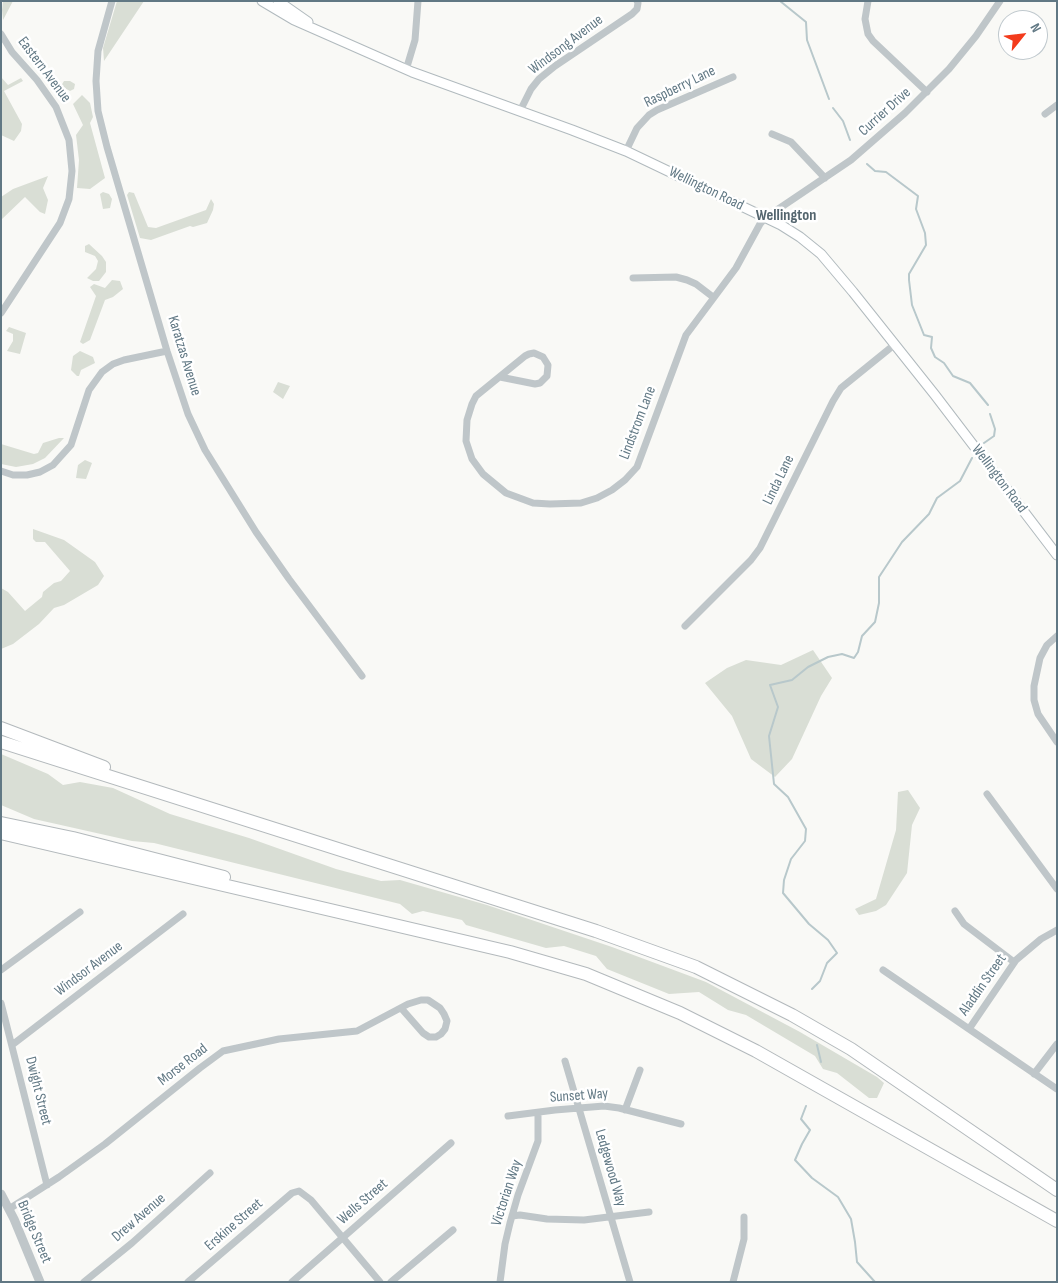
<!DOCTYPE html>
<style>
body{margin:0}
#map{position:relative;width:1058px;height:1283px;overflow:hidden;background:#f9f9f6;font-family:"Sofia Sans Condensed",sans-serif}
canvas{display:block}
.frame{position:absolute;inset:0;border:2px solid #617884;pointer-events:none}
.north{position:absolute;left:998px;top:10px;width:50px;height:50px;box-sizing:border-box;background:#fff;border:1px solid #c0c9ce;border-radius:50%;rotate:61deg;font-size:14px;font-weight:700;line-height:20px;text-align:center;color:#617884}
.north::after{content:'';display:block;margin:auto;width:18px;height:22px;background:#f33b1c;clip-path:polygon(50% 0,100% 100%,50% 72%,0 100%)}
</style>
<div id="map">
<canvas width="1058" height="1283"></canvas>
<div class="frame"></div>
<div class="north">N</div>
</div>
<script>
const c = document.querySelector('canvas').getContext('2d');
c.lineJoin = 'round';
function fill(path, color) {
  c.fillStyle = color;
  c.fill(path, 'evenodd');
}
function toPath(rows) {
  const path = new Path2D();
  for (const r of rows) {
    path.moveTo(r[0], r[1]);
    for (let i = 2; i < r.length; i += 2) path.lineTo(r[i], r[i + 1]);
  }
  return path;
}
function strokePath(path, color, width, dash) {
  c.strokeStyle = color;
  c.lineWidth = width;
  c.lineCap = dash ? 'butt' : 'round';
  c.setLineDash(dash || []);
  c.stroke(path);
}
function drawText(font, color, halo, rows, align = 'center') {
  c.font = font + ' "Sofia Sans Condensed",sans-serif';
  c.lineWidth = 5;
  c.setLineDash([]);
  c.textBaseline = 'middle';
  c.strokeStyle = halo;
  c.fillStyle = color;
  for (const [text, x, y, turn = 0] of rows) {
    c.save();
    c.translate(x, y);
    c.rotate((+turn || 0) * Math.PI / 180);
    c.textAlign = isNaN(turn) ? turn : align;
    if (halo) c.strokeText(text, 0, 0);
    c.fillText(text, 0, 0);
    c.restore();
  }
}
fill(toPath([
 [3,1,13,1,3,20,2,10],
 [117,1,144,1,104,61,103,48],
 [1,77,8,85,21,78,23,81,4,91,22,124,21,131,14,141,1,135],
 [64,81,70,81,75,84,74,89,70,91,61,86],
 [82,95,90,103,93,117,90,123,105,178,90,189,77,188,79,160,76,135,83,125,73,104],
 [48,176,43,188,48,200,45,214,40,212,25,197,1,220,1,197,13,189],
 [103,192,109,194,112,199,110,208,103,209,100,194],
 [129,192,134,193,148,227,156,228,206,210,211,199,214,204,213,210,207,223,193,227,190,226,151,240,140,238,127,195],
 [89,244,102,256,106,262,106,272,99,281,93,281,87,278,96,269,98,261,95,256,85,252,85,246],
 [112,280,120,281,123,289,113,297,105,300,90,340,83,344,80,342,96,296,90,287,94,284,105,288],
 [9,327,26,333,20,354,7,351,13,341,13,334,6,331],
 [80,351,93,357,95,363,81,370,79,376,77,376,71,370,73,356],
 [278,382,290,386,283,399,273,392],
 [59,438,64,438,45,458,33,464,16,467,1,464,1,444,34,454,38,453,43,443],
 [85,460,92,463,86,479,76,478,78,465],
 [33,529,64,540,95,562,104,576,98,585,64,605,54,608,39,624,13,644,1,649,1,588,8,592,25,611,42,597,43,592,54,583,61,581,70,571,45,542,36,542,33,539],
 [813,650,832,678,821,696,792,759,775,777,751,759,732,716,705,683,727,668,746,660,781,665],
 [1,754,48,774,63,785,80,782,113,788,170,814,249,838,336,869,381,881,400,880,487,905,612,947,706,982,800,1032,877,1077,884,1083,877,1098,869,1098,837,1073,823,1069,815,1056,746,1015,728,1010,699,992,669,994,607,969,596,956,564,946,546,948,466,925,462,920,423,911,412,914,400,904,154,843,132,841,34,819,1,805],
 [908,790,920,808,912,825,907,873,886,905,876,911,859,915,855,909,876,899,896,830,898,792]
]), '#d9ded5');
strokePath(toPath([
 [780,1,806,22,807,40,829,99],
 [833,108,843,121,850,140],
 [867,164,875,171,886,172,918,196,916,209,925,233,926,245,909,274,909,280,912,305,924,335,932,337,931,348,935,357,944,363,953,376,970,383,988,405],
 [984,443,994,436,995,429,990,414],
 [812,989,820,981,827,963,837,953,828,940,809,924,783,893,784,880,791,859,805,841,806,829,788,797,774,784,769,736,778,707,770,685,792,680,808,667,828,657,842,654,854,658,858,652,862,636,875,622,879,603,879,577,902,542,929,514,937,498,960,481,972,458],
 [817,1045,821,1062],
 [806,1106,801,1119,810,1130,802,1144,795,1160,812,1178,838,1197,851,1219,855,1242,857,1262,875,1282]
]), '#b8c8cb', 2);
const secondary = toPath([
 [262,1,294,20,412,72,572,130,626,151,781,225,800,237,821,254,853,292,935,395,1057,555],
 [278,1,308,22]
]);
const motorway = toPath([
 [1,728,104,767],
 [1,742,596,931,696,967,792,1015,851,1049,1057,1190],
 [1,823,73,838,224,877],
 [1,833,510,952,586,974,680,1013,756,1051,1057,1221]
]);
strokePath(secondary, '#b1babe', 11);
strokePath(motorway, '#b3b9bc', 14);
strokePath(toPath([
 [112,1,98,51,96,81,98,111,107,147,167,351,188,414,205,450,256,532,289,579,362,676],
 [868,1,865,19,868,34,873,41,927,92],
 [1,34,12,52,37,80,56,107,69,140,72,171,69,199,60,223,1,313],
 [406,70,415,40,418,1],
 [520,111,531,89,539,79,555,66,632,14,637,9,638,3,637,1],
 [1045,114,1057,105],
 [772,134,791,142,825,178],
 [626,151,637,128,649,115,657,110,733,77],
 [633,278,676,277,687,280,696,284,713,297],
 [500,377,535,384,540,383,547,376,548,365,543,357,534,353,529,354,525,356,476,396,472,404,467,420,466,441,472,459,483,474,506,493,533,503,550,504,581,503,597,498,612,490,625,480,637,467,686,335,736,268,760,224,765,218,851,160,905,113,949,69,976,36,1000,1],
 [1,471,13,475,27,475,40,472,53,465,71,445,89,390,102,372,113,364,124,360,167,351],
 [685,626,751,560,760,548,833,401,841,388,894,345],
 [1057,636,1047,645,1040,658,1034,686,1034,700,1038,714,1057,742],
 [987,794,1057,889],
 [955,911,964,924,1014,962],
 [1057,930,1041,939,1016,960,969,1029,1057,1089],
 [1,970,80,912],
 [883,970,969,1029],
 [1,1003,47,1185],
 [12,1045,183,914],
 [565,1061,630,1282],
 [1034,1074,1057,1044],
 [625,1110,640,1070],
 [508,1116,555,1110,604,1106,619,1108,681,1124],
 [9,1209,59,1177,105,1144,200,1068,223,1051,279,1039,357,1031,408,1004,421,1000,428,1000,440,1008,444,1014,447,1021,445,1029,441,1034,436,1037,429,1037,423,1033,401,1008],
 [512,1216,520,1215,547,1219,584,1220,649,1212],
 [84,1282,132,1243,210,1173],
 [188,1282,292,1193,299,1191,311,1200,380,1282],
 [292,1282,451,1143],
 [391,1282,453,1230],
 [500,1282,505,1244,510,1223,518,1195,538,1141,538,1113],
 [733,1282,744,1239,744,1217]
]), '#bfc6c9', 7);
strokePath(toPath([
 [1,1194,14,1219,40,1282]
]), '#bfc6c9', 9);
strokePath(secondary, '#fff', 9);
strokePath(motorway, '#fff', 12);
drawText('15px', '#617884', '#fff', [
 ["Windsong Avenue",566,45,-37],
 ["Eastern Avenue",44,70,53],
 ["Raspberry Lane",680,87,-26],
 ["Currier Drive",885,112,-42],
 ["Wellington Road",706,189,26],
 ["Karatzas Avenue",184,356,73],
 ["Lindstrom Lane",638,423,-69],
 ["Wellington Road",999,479,53],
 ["Linda Lane",779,480,-64],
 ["Windsor Avenue",89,969,-37],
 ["Aladdin Street",983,985,-55],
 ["Morse Road",183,1065,-38],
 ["Dwight Street",38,1091,76],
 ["Sunset Way",579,1096,-4],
 ["Ledgewood Way",610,1168,74],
 ["Victorian Way",507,1193,-72],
 ["Wells Street",363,1202,-41],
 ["Drew Avenue",139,1218,-41],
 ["Erskine Street",234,1225,-41],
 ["Bridge Street",34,1232,67]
]);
drawText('bold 16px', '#54656e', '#fff', [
 ["Wellington",786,216]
]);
</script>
